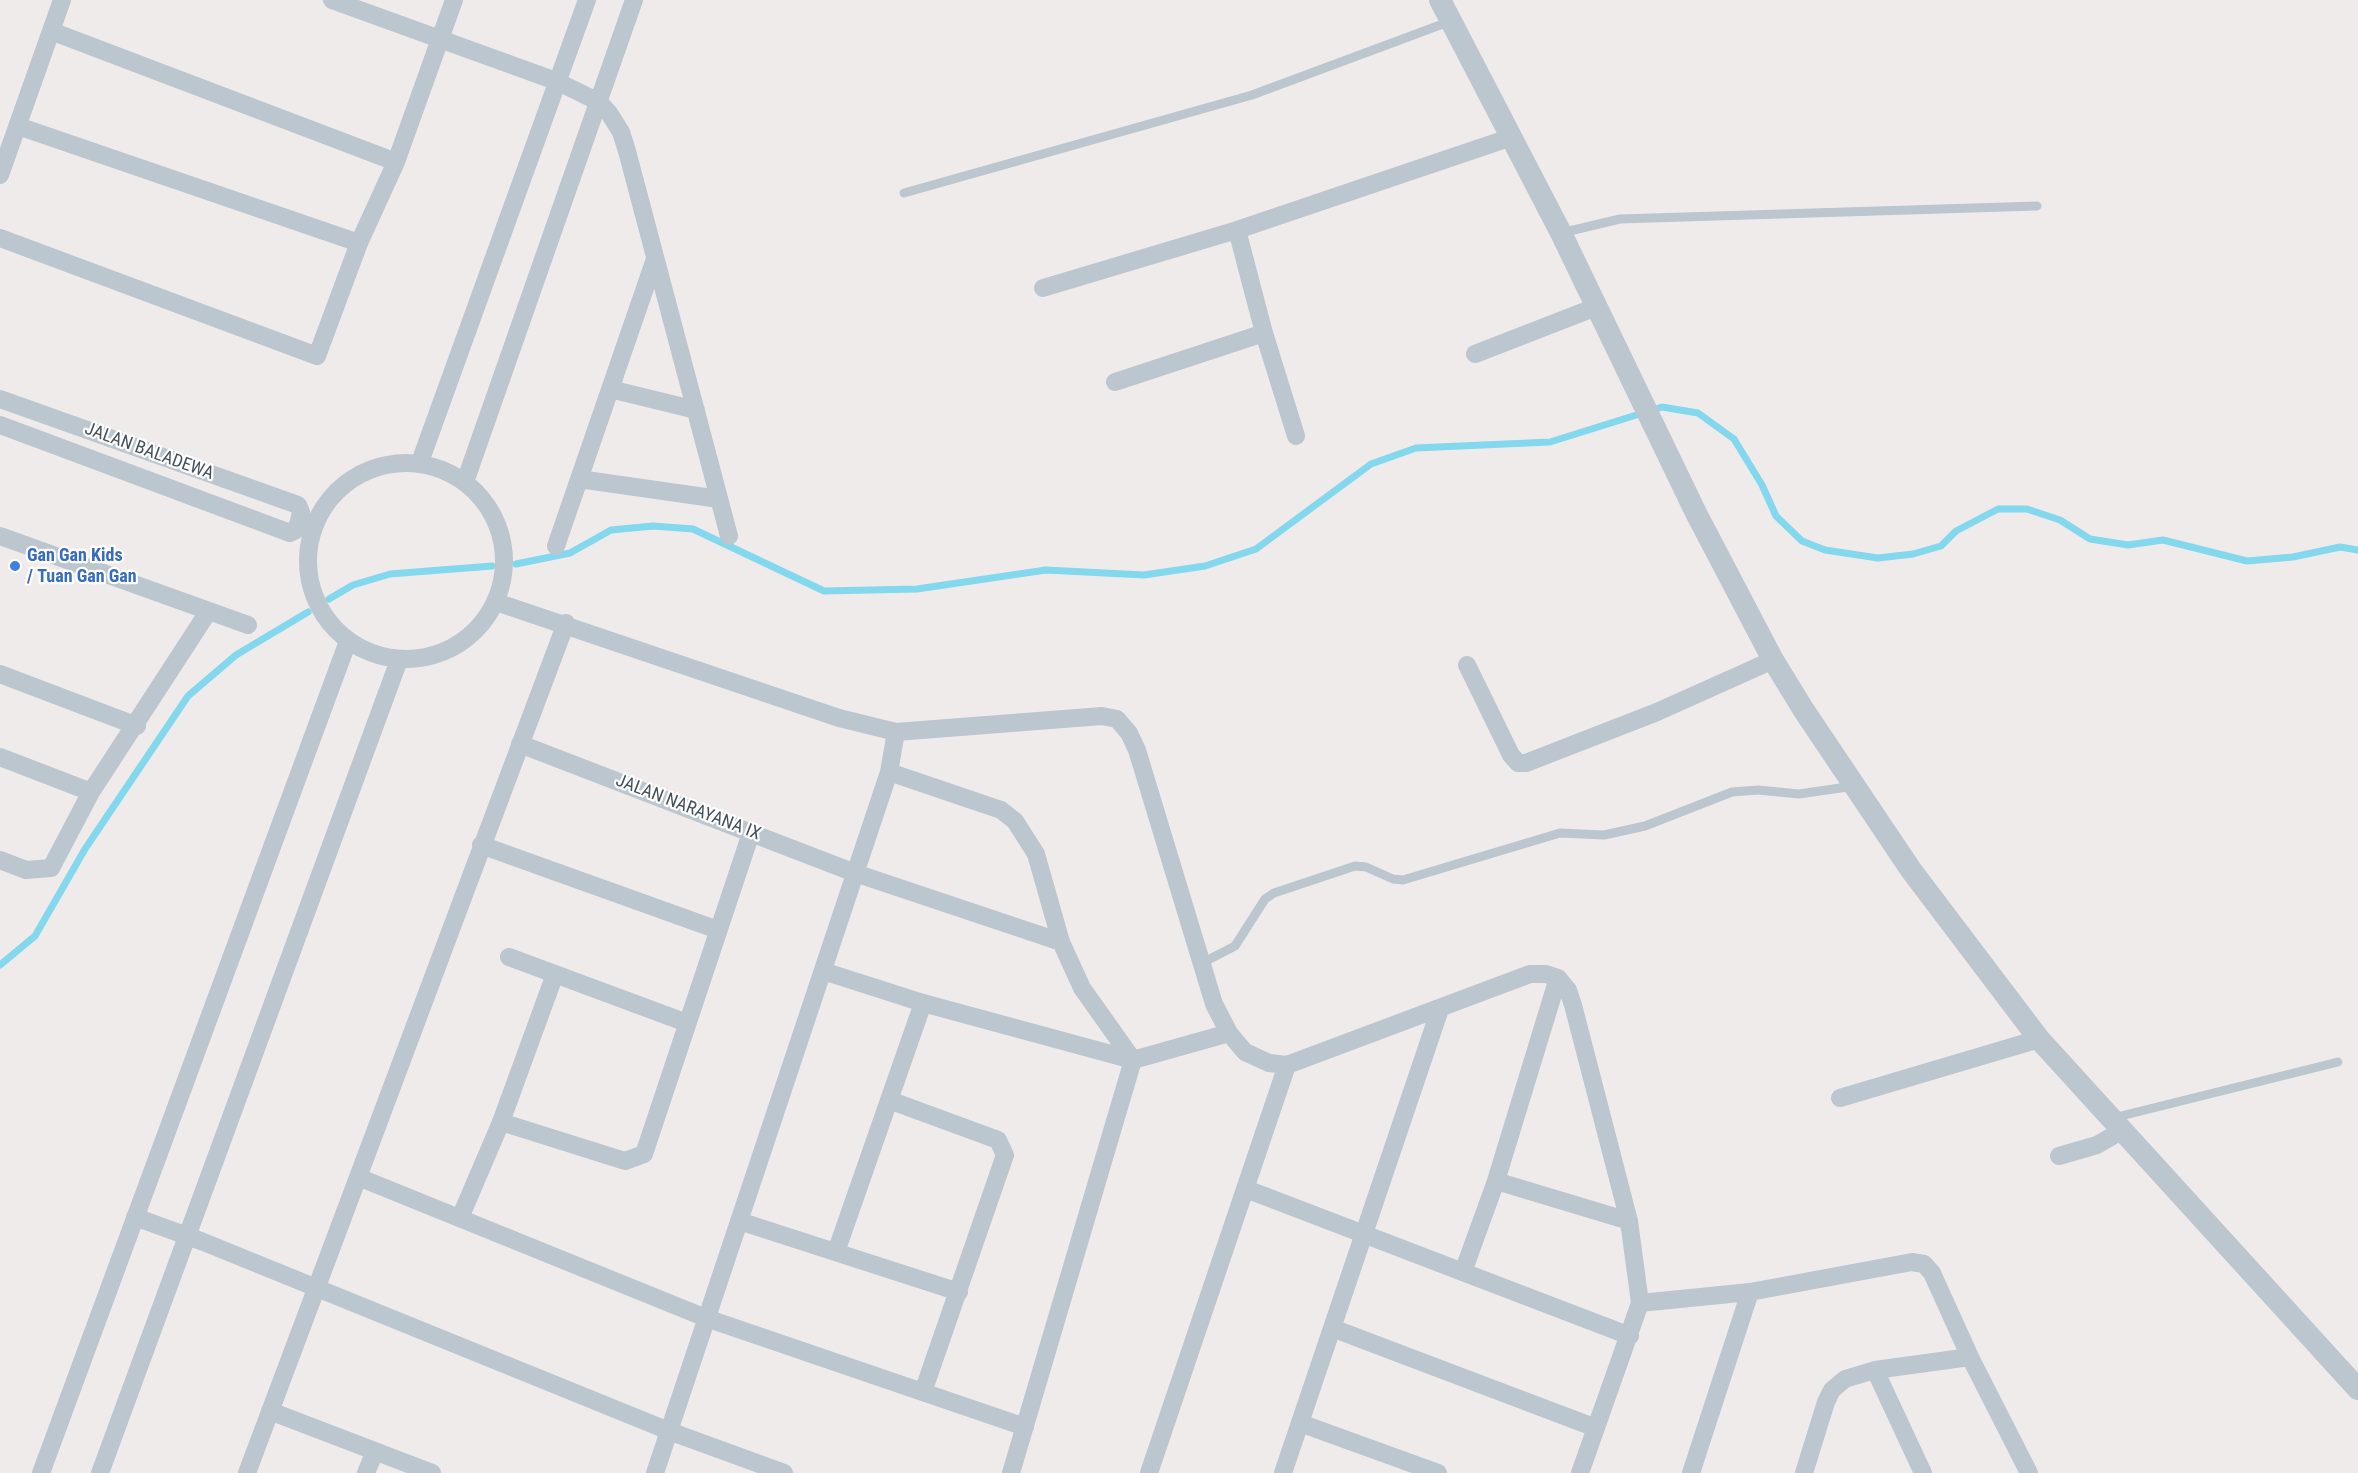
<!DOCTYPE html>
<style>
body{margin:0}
canvas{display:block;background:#efebeb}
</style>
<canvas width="2358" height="1473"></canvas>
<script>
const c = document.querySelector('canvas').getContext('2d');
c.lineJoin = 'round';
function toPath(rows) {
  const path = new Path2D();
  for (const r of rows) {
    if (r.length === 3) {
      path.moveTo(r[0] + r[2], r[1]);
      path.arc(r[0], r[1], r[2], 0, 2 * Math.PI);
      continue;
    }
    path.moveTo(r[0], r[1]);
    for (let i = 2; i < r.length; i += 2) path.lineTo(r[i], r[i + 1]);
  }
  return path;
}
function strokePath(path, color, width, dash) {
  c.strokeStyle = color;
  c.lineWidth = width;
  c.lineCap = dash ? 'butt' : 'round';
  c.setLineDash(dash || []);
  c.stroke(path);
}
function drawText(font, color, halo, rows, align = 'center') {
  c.font = font + ' "Roboto Condensed",sans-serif';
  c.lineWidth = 4.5;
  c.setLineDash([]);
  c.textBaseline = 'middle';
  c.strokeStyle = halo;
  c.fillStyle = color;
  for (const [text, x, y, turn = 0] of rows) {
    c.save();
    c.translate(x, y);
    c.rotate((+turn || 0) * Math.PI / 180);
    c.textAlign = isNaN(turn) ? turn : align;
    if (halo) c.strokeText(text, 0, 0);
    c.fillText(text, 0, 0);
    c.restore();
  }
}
strokePath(toPath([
 [516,564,570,553,611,530,653,526,693,529,824,591,917,589,1046,570,1144,575,1205,566,1256,549,1371,464,1416,448,1550,442,1662,407,1698,413,1734,439,1762,485,1776,516,1802,541,1825,550,1878,558,1913,554,1941,546,1956,531,1998,509,2027,509,2060,520,2090,539,2128,545,2163,540,2247,561,2293,557,2340,547,2358,550],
 [329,599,353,585,390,574,492,566],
 [0,965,35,936,85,849,188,696,236,655,308,612]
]), '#83d8ed', 7);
strokePath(toPath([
 [904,193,1252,95,1451,21],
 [1561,233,1620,219,2037,206],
 [1200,964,1235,946,1265,899,1274,893,1355,866,1366,867,1393,879,1403,880,1560,833,1604,835,1645,826,1732,792,1758,790,1799,794,1854,786],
 [2113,1118,2338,1062]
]), '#bcc6cf', 9);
strokePath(toPath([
 [332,0,556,81,599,102,609,113,621,132,627,151,729,536],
 [51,31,396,162],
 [18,126,359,243],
 [0,175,62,0],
 [1237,230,1264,333,1296,436],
 [0,238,317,356,359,243,396,162,454,0],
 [1043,288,1237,230,1512,137],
 [1475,354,1596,307],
 [1115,382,1264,333],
 [610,389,696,410],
 [0,399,298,505,301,512,299,521,296,530,290,533,0,425],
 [420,462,587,0],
 [406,561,98],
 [579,479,719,499],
 [465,482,634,0],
 [0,536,248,625],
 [556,546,655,259],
 [496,602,839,718,896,732,1102,716,1117,719,1129,733,1137,750,1214,1004,1229,1033,1245,1052,1269,1063,1287,1065,1530,974,1546,974,1558,978,1568,990,1573,1005,1629,1221,1640,1303,1580,1473],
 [1467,665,1511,755,1518,763,1526,763,1657,712,1773,660],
 [0,674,137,726],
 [520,744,855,873,1061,942],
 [0,757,91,792],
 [889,772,1001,810,1015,821,1036,854,1061,942,1082,988,1133,1060],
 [481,845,718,930],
 [0,860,26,870,51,868,91,792,208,612],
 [509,957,687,1023],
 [823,971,923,1003,1133,1060,1229,1033],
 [1840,1098,2039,1039],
 [889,1100,998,1140,1005,1155,923,1392],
 [501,1122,625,1161,644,1154,751,833],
 [2059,1156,2097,1145,2121,1131],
 [358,1177,706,1318,1025,1427],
 [1496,1181,1629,1221],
 [1246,1189,1630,1336],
 [135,1217,201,1241,669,1431,784,1473],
 [460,1218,501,1122,555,974],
 [739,1221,959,1292],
 [836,1252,923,1003],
 [1463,1272,1496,1181,1558,978],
 [1640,1303,1750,1292,1912,1262,1924,1264,1932,1273,1970,1357,2029,1473],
 [1332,1328,1596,1428],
 [1875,1370,1923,1473],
 [270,1411,432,1473],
 [1300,1423,1438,1473],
 [41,1473,348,641],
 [100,1473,399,660],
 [247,1473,566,623],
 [366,1473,375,1451],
 [655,1473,889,772,896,732],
 [1011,1473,1133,1060],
 [1149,1473,1287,1065],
 [1283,1473,1440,1009],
 [1691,1473,1750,1292],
 [1804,1473,1826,1402,1832,1390,1845,1379,1875,1370,1970,1357]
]), '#bcc6cf', 18);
strokePath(toPath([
 [1440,0,1561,233,1696,513,1773,660,1803,709,1911,870,2039,1039,2358,1389]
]), '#bcc6cf', 22);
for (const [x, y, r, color] of [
 [15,566,6,"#3f7fe0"]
]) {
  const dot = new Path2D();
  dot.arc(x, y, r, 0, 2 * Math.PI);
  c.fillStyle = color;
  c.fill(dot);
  strokePath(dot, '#fff', 2);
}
drawText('18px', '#444f59', '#fff', [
 ["JALAN BALADEWA",149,452,20],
 ["JALAN NARAYANA IX",688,808,21]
]);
drawText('bold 18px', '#366cbe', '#fff', [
 ["Gan Gan Kids",27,556],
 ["/ Tuan Gan Gan",27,577]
], 'left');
</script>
